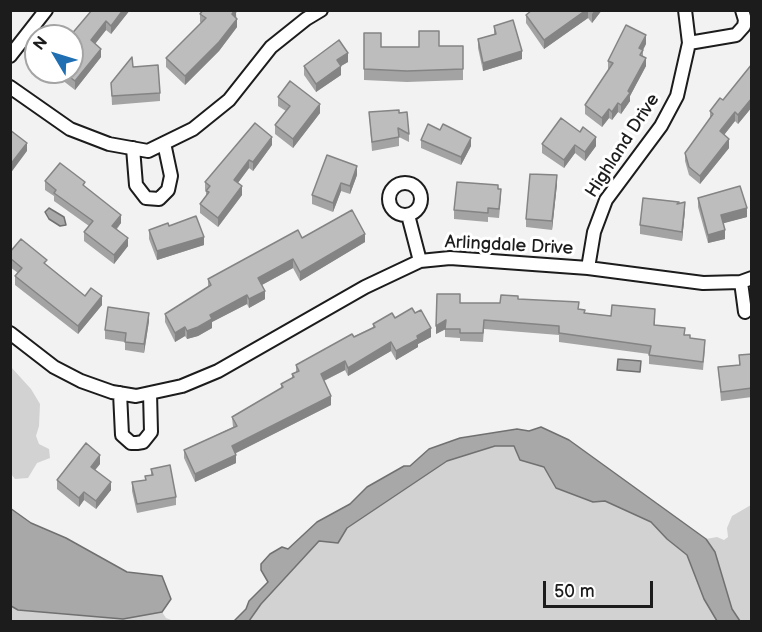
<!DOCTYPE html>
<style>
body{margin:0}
#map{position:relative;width:762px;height:632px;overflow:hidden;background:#f2f2f2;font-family:"Balsamiq Sans",sans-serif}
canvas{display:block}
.frame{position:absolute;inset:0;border:12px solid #1c1c1c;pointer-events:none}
.north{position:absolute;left:24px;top:24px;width:60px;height:60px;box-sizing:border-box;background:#fff;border:2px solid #a4a4a4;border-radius:50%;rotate:308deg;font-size:16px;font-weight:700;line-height:24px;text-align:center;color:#1c1c1c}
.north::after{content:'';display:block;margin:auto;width:21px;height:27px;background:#1f6fb2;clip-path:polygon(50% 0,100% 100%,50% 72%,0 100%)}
.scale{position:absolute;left:543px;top:581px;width:110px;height:27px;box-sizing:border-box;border:3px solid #1c1c1c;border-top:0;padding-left:8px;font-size:18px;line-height:21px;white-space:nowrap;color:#1c1c1c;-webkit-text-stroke:4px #fff;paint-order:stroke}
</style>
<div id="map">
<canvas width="762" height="632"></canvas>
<div class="frame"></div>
<div class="north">N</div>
<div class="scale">50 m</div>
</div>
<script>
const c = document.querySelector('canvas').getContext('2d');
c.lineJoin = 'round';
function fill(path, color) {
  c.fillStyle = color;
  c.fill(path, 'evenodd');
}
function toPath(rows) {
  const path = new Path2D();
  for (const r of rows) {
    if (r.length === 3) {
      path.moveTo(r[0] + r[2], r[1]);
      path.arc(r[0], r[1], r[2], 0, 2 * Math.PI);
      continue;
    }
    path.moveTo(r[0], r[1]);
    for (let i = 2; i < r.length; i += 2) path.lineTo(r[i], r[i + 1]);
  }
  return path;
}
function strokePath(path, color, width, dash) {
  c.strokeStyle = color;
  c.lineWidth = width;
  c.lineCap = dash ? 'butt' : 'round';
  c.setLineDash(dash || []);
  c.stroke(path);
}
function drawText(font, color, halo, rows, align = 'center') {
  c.font = font + ' "Balsamiq Sans",sans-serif';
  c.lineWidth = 6;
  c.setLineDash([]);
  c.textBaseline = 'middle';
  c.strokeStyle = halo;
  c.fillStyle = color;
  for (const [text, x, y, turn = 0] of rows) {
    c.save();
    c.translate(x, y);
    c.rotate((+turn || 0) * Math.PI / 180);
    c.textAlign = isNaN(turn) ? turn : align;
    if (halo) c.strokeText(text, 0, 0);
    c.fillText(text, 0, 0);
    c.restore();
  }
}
fill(toPath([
 [11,367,31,389,40,404,39,426,36,436,39,444,49,449,50,458,37,463,28,478,15,479,11,474],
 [495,446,514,446,520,460,544,467,556,488,593,502,605,501,651,522,667,539,687,555,704,599,717,621,249,622,261,604,319,541,338,543,347,528,447,461],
 [751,505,751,621,740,621,732,609,715,552,706,539,717,537,724,540,728,537,727,528,732,516],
 [10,606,18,610,123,619,162,612,166,618,174,621,11,621]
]), '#d2d2d2');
const water = toPath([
 [49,208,64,217,66,225,60,226,49,219,45,212,49,208],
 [618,359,641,361,640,372,617,370,618,359],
 [541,427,569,440,706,539,715,552,732,609,740,621,717,621,704,599,687,555,667,539,651,522,605,501,593,502,556,488,544,467,520,460,514,446,495,446,447,461,347,528,338,543,319,541,261,604,249,621,234,621,246,609,249,601,268,582,261,570,261,564,270,554,282,547,288,549,317,522,350,504,367,487,404,466,410,466,429,449,460,438,517,429,529,431,541,427],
 [10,508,31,523,66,538,127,572,162,576,171,599,162,612,123,619,18,610,11,606,10,508]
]);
fill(water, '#a8a8a8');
strokePath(water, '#707070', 1.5);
const minor = toPath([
 [689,43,736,35,744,26,745,20,742,10],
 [10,56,46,10],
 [10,87,70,129,109,144,148,151,193,129,229,100,271,47,306,19,321,10],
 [133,148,136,185,146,198,159,199,168,190,171,176,164,143],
 [405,199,16],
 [408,215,420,261],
 [588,268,594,232,606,200,661,126,677,96,689,43,685,10],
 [741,282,745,312],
 [10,333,54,367,81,381,112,392,136,396,182,386,218,371,365,287,420,261,450,258,588,268,703,283,741,282,752,278],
 [120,393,122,435,131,443,137,443,143,442,151,432,150,393]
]);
strokePath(minor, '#1c1c1c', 16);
strokePath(minor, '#fff', 12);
fill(toPath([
 [92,10,130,10,111,34,106,30,95,44,101,57,75,90,57,76,57,72,72,72],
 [532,10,602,10,592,23,588,18,544,49,526,23,526,15],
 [236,13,237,27,219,51,185,85,166,67,166,58,201,23,200,22,200,14],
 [494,26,522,59,483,71,478,48,478,39,494,34],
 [364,33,381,47,419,47,439,46,463,69,463,80,407,82,364,80],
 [646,44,643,50,643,56,646,66,630,96,630,101,621,114,618,112,612,120,609,118,602,127,585,114,585,105,609,70,608,69,608,61],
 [348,62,341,66,341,75,316,92,304,75,304,66],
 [752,64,752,107,738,124,735,121,724,135,729,148,700,184,689,175,685,161,685,153,710,118,710,111,723,100],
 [133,67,160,93,160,101,112,105,111,83],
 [278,97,320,113,293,148,275,134,275,125,286,111,278,106],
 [369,112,399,113,409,134,409,142,399,137,399,146,372,151],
 [580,132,596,146,585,161,575,153,564,168,542,153,542,144],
 [421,140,471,146,461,165,421,148],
 [272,145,253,171,249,168,238,183,242,195,218,227,200,213,200,204,206,196,206,191,205,190,205,182],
 [357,175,350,194,341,191,333,212,312,204,312,195],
 [45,181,85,187,121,223,117,229,128,246,114,264,84,241,84,232,89,226,54,201,54,196,45,190],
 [557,184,552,230,526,227,526,219],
 [498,189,501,197,499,218,488,217,488,222,454,219,454,210],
 [698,198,747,217,723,223,725,239,708,243,698,207],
 [685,210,682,241,640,234,640,225],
 [149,230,204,245,157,260,149,239],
 [302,238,365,242,300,281,293,268,262,285,265,299,249,308,247,304,212,322,212,328,198,336,187,339,185,336,175,342,165,322,165,314,208,287,208,279],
 [10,252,47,265,85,296,102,305,78,334,15,285,15,276,18,273,10,267],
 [518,299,579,309,584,313,611,316,655,317,655,325,685,335,705,348,703,370,649,364,649,354,559,342,559,335,484,329,483,342,460,341,460,338,445,337,445,329,436,334,460,303,500,303],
 [395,318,431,337,418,344,418,347,396,360,391,351,348,376,345,370,324,381,331,405,236,453,236,463,195,482,184,458,184,450,233,427,232,417,281,389,281,384,292,378,292,374,296,372,296,365,373,327,373,324],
 [149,321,144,353,125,350,125,342,105,339,105,330],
 [752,354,752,397,721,401,718,367,739,365,739,355],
 [100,464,95,470,111,490,96,509,84,500,79,507,57,489,57,480],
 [151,469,176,497,176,505,137,513,132,491,132,482,145,480,145,476,151,475]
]), '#a3a3a3');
fill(toPath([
 [123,10,130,10,111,34,111,26],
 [234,10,238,10,236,13,236,17,232,14],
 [586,10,588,10,588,18,544,49,544,40],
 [595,10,602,10,592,23,592,14],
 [237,19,237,27,219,51,185,85,185,76],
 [106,21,106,30,91,49,91,40],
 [646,35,646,44,639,57,639,48],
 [101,49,101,57,75,90,75,81],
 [522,51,522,59,483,71,483,63],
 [348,53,348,62,341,66,341,75,316,92,316,84,337,60],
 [646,58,646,66,630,96,630,101,621,114,621,105],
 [752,98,752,107,738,124,738,115],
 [618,103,618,112,612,120,612,112],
 [320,104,320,113,293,148,293,139],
 [609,109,609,118,602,127,602,118],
 [735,112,735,121,720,140,720,131],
 [272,137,272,145,253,171,253,162],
 [596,137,596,146,585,161,585,152],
 [471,138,471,146,461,165,461,157],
 [729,139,729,148,700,184,700,176],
 [27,143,27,151,10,174,10,165],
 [575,145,575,153,564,168,564,160],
 [249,160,249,168,234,188,234,180],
 [357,166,357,175,350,194,350,186],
 [557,175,557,184,552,230,552,221],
 [341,183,341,191,333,212,333,203],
 [242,186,242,195,218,227,218,218],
 [685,202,685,210,682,241,682,232],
 [747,208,747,217,721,224,721,215],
 [121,215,121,223,112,234,112,226],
 [725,230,725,239,708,243,708,235],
 [365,234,365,242,300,281,300,272],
 [204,237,204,245,157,260,157,251],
 [128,238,128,246,114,264,114,255],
 [293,259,293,268,258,287,258,278],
 [265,291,265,299,249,308,249,299],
 [247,295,247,304,212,322,212,328,198,336,187,339,187,331,210,315],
 [102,296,102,305,78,334,78,326],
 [149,313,149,321,144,353,144,344],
 [446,320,446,329,436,334,436,326],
 [185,327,185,336,175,342,175,333],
 [431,328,431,337,418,344,418,347,396,360,396,351,417,336],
 [391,342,391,351,348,376,348,368],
 [345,361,345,370,321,382,321,374],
 [331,396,331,405,232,455,232,446],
 [100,455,100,464,91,475,91,467],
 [236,455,236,463,195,482,195,474],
 [111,482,111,490,96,509,96,501],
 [84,492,84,500,79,507,79,498]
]), '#848484');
const building = toPath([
 [92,10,123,10,111,26,106,21,91,40,101,49,75,81,63,72,72,72,72,36,70,36,92,10],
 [203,10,235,10,232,14,237,19,219,42,185,76,166,58,206,18,200,14,203,10],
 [532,10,586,10,544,40,526,15,532,10],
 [513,20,522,51,483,63,478,39,496,34,494,26,513,20],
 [626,25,646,35,639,48,643,50,640,55,646,58,628,91,630,93,621,105,618,103,612,112,609,109,602,118,585,105,613,63,608,61,626,25],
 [419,31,439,31,439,46,463,46,463,69,407,71,364,69,364,33,381,33,381,47,419,47,419,31],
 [339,40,348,53,337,60,341,66,316,84,304,66,339,40],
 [132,57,133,67,158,65,160,93,112,96,111,83,132,57],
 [752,64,752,98,738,115,735,112,720,131,729,139,700,176,689,167,685,153,713,114,710,111,720,98,723,100,752,64],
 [290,81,320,104,293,139,275,125,290,106,278,97,290,81],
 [399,110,399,113,407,112,409,134,398,128,399,137,372,142,369,112,399,110],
 [561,118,580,132,583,127,596,137,585,152,575,145,564,160,542,144,561,118],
 [255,123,272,137,253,162,249,160,234,180,242,186,218,218,200,204,209,192,206,191,210,186,205,182,255,123],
 [428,124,440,130,443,124,471,138,461,157,421,140,428,124],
 [10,130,27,143,10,165,10,130],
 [327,155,357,166,350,186,341,183,333,203,312,195,327,155],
 [60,163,85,182,83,185,121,215,112,226,128,238,114,255,84,232,93,221,54,193,56,190,45,181,60,163],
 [530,174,557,175,552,221,526,219,530,174],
 [457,182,498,185,498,189,501,189,499,209,488,208,488,213,454,210,457,182],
 [740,186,747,208,721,215,725,230,708,235,698,198,740,186],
 [643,198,679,202,677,204,685,202,682,232,640,225,643,198],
 [352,210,365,234,300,272,293,259,258,278,265,291,249,299,247,295,210,315,212,319,198,327,187,331,185,327,175,333,165,314,211,285,208,279,298,230,302,238,352,210],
 [196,216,204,237,157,251,149,230,168,223,169,226,196,216],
 [21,239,47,260,44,263,85,296,91,288,102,296,78,326,15,276,22,268,10,258,10,252,21,239],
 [437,294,460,294,460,303,500,303,501,295,518,296,518,299,579,302,578,309,585,310,584,313,611,316,612,305,655,309,654,325,685,328,684,335,690,335,690,338,705,340,703,362,649,355,651,346,559,333,559,326,484,320,483,333,460,333,460,329,445,329,446,320,436,326,437,294],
 [108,307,149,313,144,344,125,342,126,333,105,330,108,307],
 [412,308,415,313,421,310,431,328,417,336,418,339,396,351,391,342,348,368,345,361,321,374,331,396,232,446,236,455,195,474,184,450,237,426,232,417,283,387,281,384,294,377,292,374,299,371,296,365,352,334,354,337,375,327,373,324,392,313,395,318,412,308],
 [752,354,752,388,721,392,718,367,740,365,739,355,752,354],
 [86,443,100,455,91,467,111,482,96,501,84,492,79,498,57,480,86,443],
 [170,465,176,497,137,504,132,482,146,480,145,476,153,475,151,469,170,465]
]);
fill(building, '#bdbdbd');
strokePath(building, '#848484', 1.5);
drawText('18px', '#1c1c1c', '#fff', [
 ["Highland Drive",623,146,-57],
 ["Arlingdale Drive",509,246,3]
]);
</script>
